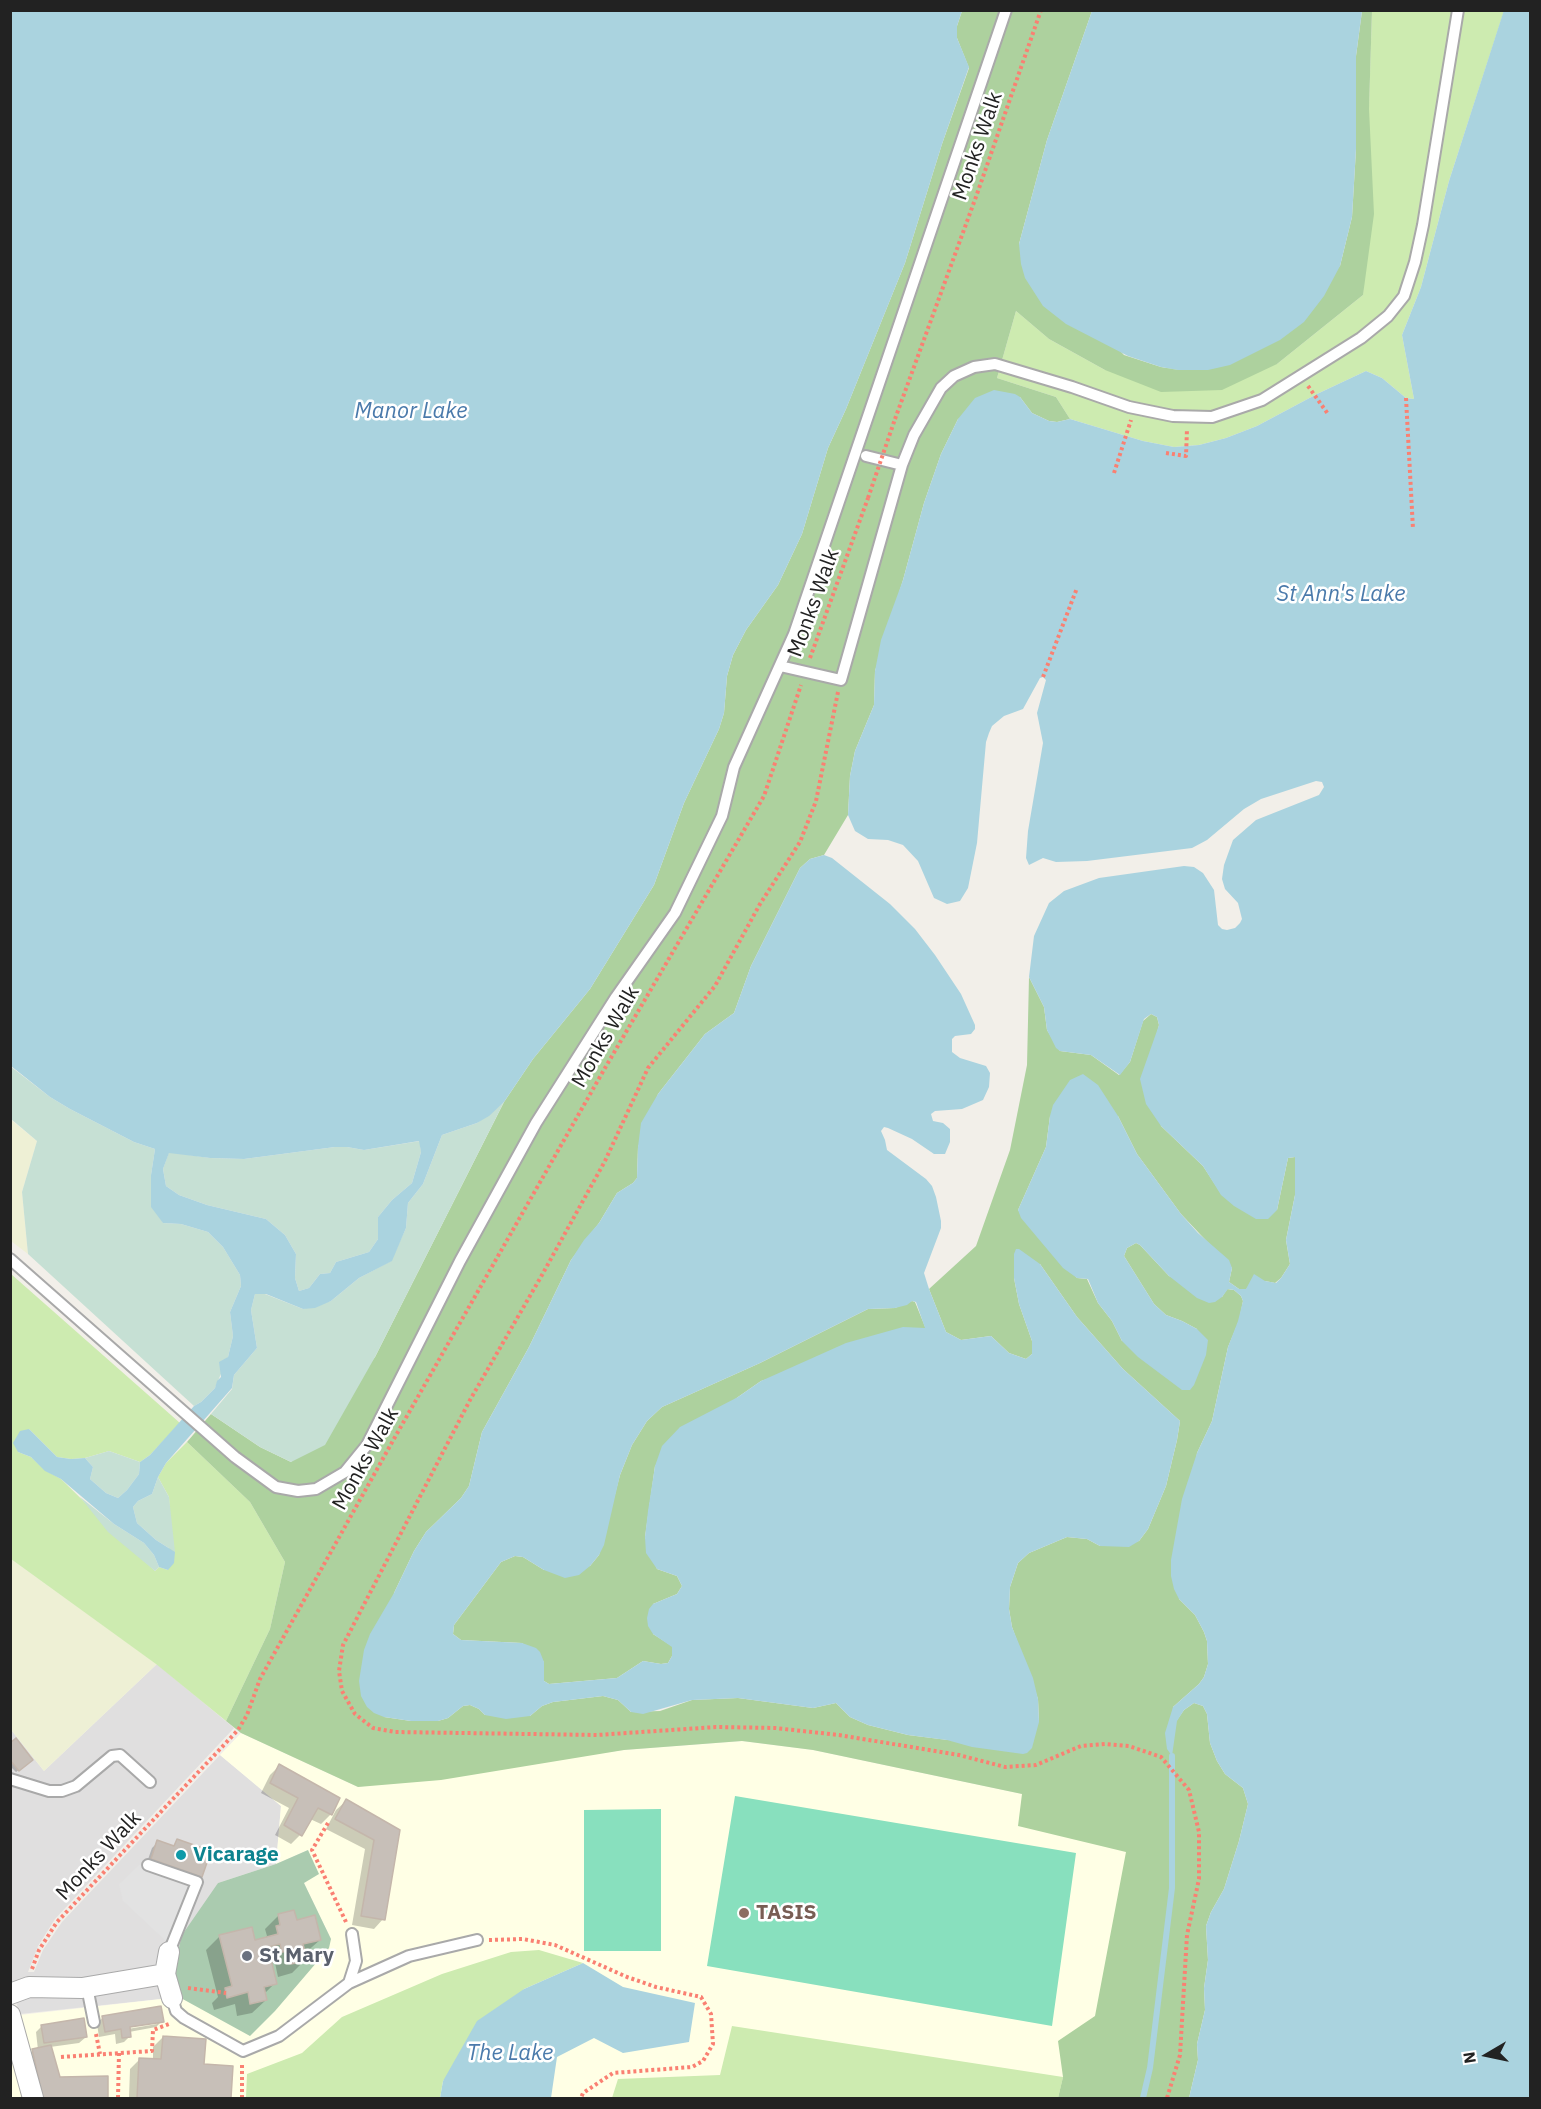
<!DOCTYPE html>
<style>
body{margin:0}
#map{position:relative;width:1541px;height:2109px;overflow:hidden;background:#f2efe9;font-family:"IBM Plex Sans",sans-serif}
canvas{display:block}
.frame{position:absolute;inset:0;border:12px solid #222;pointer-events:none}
.north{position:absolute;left:1457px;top:2025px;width:60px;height:60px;-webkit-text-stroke:4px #fff;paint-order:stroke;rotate:261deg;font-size:16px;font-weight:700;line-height:24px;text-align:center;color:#222}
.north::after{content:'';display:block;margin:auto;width:21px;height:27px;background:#222;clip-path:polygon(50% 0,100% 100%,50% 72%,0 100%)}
</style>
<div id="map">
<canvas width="1541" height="2109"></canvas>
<div class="frame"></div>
<div class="north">N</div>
</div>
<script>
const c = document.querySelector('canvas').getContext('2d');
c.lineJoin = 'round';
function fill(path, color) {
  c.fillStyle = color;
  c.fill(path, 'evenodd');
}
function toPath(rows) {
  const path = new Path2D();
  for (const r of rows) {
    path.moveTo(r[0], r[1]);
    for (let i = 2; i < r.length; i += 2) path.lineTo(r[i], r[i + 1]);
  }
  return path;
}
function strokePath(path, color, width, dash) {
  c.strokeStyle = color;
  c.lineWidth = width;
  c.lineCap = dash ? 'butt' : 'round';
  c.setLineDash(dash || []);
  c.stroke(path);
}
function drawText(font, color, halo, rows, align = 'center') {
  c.font = font + ' "IBM Plex Sans",sans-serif';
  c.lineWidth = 5;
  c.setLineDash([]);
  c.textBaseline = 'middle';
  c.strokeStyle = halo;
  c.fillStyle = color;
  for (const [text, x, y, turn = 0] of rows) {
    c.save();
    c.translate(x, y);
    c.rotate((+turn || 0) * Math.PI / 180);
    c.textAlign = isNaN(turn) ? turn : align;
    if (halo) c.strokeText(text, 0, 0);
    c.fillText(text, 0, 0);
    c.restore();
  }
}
fill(toPath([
 [157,1664,234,1728,55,1919,38,1946,28,1972,34,1972,43,1950,62,1922,220,1755,281,1806,276,1864,218,1883,179,1997,20,2014,10,1985,10,1732,12,1731,44,1771]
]), '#e0dfdf');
fill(toPath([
 [241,1733,358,1787,624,1750,742,1741,813,1750,1022,1794,1172,1829,1143,2098,11,2098,11,2016,179,1997,331,1939,304,1883,308,1850,276,1864,281,1806,220,1755]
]), '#ffffe5');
fill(toPath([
 [10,1119,37,1141,22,1192,28,1254,11,1241],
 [11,1559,157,1664,44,1771,12,1731,11,1732]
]), '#eef0d5');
fill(toPath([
 [1372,11,1504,11,1449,181,1421,287,1402,335,1414,399,1406,398,1382,378,1366,371,1317,394,1257,426,1226,438,1199,445,1174,447,1143,441,1070,419,1056,397,997,378,1016,311,1049,339,1105,370,1277,364,1363,295],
 [11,1274,180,1423,150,1455,140,1462,109,1451,85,1458,71,1459,57,1457,29,1429,18,1452,31,1457,45,1470,61,1479,155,1571,159,1567,168,1570,170,1518,169,1497,158,1477,166,1463,187,1442,250,1502,285,1562,270,1629,226,1721,156,1664,11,1559],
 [539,1950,583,1963,524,1989,443,2081,440,2098,246,2098,247,2074,302,2053,342,2017,442,1974,511,1952],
 [732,2026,1063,2077,1058,2098,612,2098,618,2079,720,2075]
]), '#cdebb0');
fill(toPath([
 [962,11,1092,11,1047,140,1019,244,1124,355,1161,367,1178,370,1340,266,1352,217,1356,149,1356,56,1362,11,1372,11,1369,109,1374,214,1363,295,1277,364,1222,390,1161,392,1105,370,1049,339,1016,311,997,378,1056,397,1070,419,1057,422,1049,421,1032,413,1020,397,958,419,941,454,924,503,903,580,875,671,874,705,855,751,850,776,848,815,824,855,810,859,800,868,751,966,734,1013,705,1034,658,1094,638,1147,637,1178,633,1183,617,1193,599,1223,571,1260,529,1347,482,1432,469,1486,461,1498,426,1532,414,1551,394,1593,384,1717,411,1721,438,1721,448,1718,463,1706,470,1705,479,1709,485,1715,530,1716,542,1706,553,1702,603,1696,618,1700,631,1712,660,1711,692,1700,738,1698,813,1708,836,1703,850,1717,868,1725,908,1735,948,1740,1039,1722,1038,1699,1012,1627,1009,1609,1010,1587,1018,1563,1029,1553,1067,1537,1087,1539,1100,1546,1139,1541,1148,1529,1166,1486,1177,1440,1180,1421,1123,1369,1077,1317,1040,1264,1014,1278,1019,1304,1032,1341,1032,1354,1026,1359,1009,1353,991,1336,961,1340,946,1332,929,1289,976,1246,1010,1150,1027,1065,1029,977,1044,1007,1047,1030,1060,1051,1091,1055,1119,1075,1130,1062,1143,1021,1151,1014,1157,1017,1159,1025,1156,1037,1161,1126,1203,1166,1222,1195,1277,1210,1288,1158,1295,1157,1295,1195,1286,1240,1290,1264,1281,1278,1275,1283,1265,1281,1246,1289,1239,1289,1229,1282,1232,1268,1181,1214,1137,1154,1118,1116,1050,1116,1046,1147,1018,1210,1077,1278,1087,1279,1098,1303,1112,1321,1122,1341,1197,1329,1182,1321,1166,1315,1154,1304,1124,1256,1127,1248,1136,1243,1140,1245,1169,1276,1222,1297,1227,1289,1234,1290,1241,1296,1243,1301,1239,1321,1228,1347,1212,1421,1197,1453,1179,1599,1195,1615,1204,1632,1207,1641,1208,1664,1204,1677,1199,1684,1173,1707,1177,1720,1184,1710,1194,1703,1203,1706,1207,1714,1210,1743,1217,1761,1225,1774,1243,1788,1248,1804,1239,1841,1224,1889,1211,1912,1206,1926,1208,1960,1204,1988,1205,2010,1197,2044,1198,2060,1189,2098,1058,2098,1063,2077,1058,2041,1095,2016,1126,1852,1018,1826,1022,1794,813,1750,742,1741,624,1750,441,1780,358,1787,241,1733,226,1721,270,1629,285,1562,250,1502,187,1442,211,1414,260,1447,291,1462,375,1357,504,1102,533,1059,590,989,654,885,684,803,719,729,724,713,727,676,733,655,746,630,778,585,802,534,828,448,846,409,905,263,942,144,969,68,957,38,957,26],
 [912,1301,915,1302,926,1329,761,1381,738,1397,655,1466,645,1537,657,1569,677,1576,682,1586,677,1594,653,1604,653,1634,672,1646,672,1656,668,1663,661,1664,643,1661,617,1678,549,1684,544,1681,544,1662,522,1643,461,1640,453,1634,454,1625,501,1562,515,1556,523,1557,544,1570,590,1566,599,1555,620,1475,632,1445,647,1421,662,1407,760,1363,868,1309,895,1308]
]), '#add19e');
fill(toPath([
 [10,1066,50,1097,70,1109,134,1142,155,1149,151,1175,163,1223,181,1224,208,1232,223,1247,240,1275,241,1286,230,1312,233,1336,228,1357,215,1388,201,1402,194,1406,28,1254,22,1192,37,1141,11,1119],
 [504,1102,375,1357,325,1445,291,1462,260,1447,211,1414,232,1389,234,1375,257,1348,251,1310,255,1294,265,1294,303,1309,331,1301,359,1278,391,1261,406,1228,408,1203,423,1184,442,1135,477,1123],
 [420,1141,421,1152,412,1183,392,1200,378,1217,378,1239,369,1252,336,1262,330,1273,320,1274,309,1288,299,1291,295,1278,296,1254,285,1235,266,1219,207,1205,179,1195,166,1186,163,1169,169,1152,210,1158,244,1159,335,1147,347,1147,364,1150],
 [109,1451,140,1462,139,1474,127,1490,118,1498,106,1493,90,1479,93,1467,85,1458],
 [158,1477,169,1497,175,1552,156,1540,137,1523,133,1507,138,1501,152,1494],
 [80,1497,114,1524,144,1543,154,1555,159,1567,155,1571,108,1532]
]), '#c6e0d4');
fill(toPath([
 [308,1850,319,1874,304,1883,331,1939,329,1948,275,2011,250,2036,179,1997,174,1968,182,1935,218,1883,276,1864]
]), '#aacbaf');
fill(toPath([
 [735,1796,1076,1853,1052,2026,707,1966],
 [661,1809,661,1951,584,1951,584,1810]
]), '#88e0be');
fill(toPath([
 [139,1865,148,1865,197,1882,171,1946,123,1901,119,1884]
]), '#e2e2e2');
fill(toPath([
 [1504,10,1530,11,1530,2098,1189,2098,1198,2060,1197,2044,1205,2010,1204,1988,1208,1960,1206,1926,1211,1912,1224,1889,1239,1841,1248,1804,1243,1788,1225,1774,1217,1761,1210,1743,1207,1714,1203,1706,1194,1703,1184,1710,1177,1721,1172,1756,1167,1749,1165,1733,1173,1707,1199,1684,1204,1677,1208,1664,1207,1641,1204,1632,1195,1615,1179,1599,1174,1589,1171,1576,1171,1560,1182,1499,1197,1453,1212,1421,1228,1347,1238,1321,1243,1301,1241,1296,1234,1290,1228,1289,1222,1297,1215,1302,1209,1303,1197,1298,1169,1276,1140,1245,1136,1243,1127,1248,1124,1256,1154,1304,1166,1315,1182,1321,1197,1329,1208,1340,1206,1355,1194,1385,1190,1390,1182,1390,1138,1357,1122,1341,1112,1321,1098,1303,1088,1279,1077,1278,1063,1268,1021,1218,1018,1210,1046,1147,1050,1116,1053,1105,1070,1080,1083,1074,1098,1085,1118,1116,1137,1154,1181,1214,1198,1233,1229,1260,1232,1268,1229,1282,1239,1289,1246,1289,1254,1274,1265,1281,1276,1283,1281,1278,1290,1264,1286,1240,1295,1195,1295,1157,1288,1158,1277,1210,1268,1219,1256,1219,1234,1206,1221,1195,1203,1166,1161,1126,1146,1104,1140,1079,1159,1025,1157,1017,1151,1014,1144,1019,1130,1062,1120,1075,1091,1055,1060,1051,1056,1048,1047,1030,1044,1007,1029,977,1034,936,1049,903,1064,891,1099,878,1184,866,1194,867,1203,873,1214,890,1218,925,1222,929,1227,930,1235,928,1240,923,1242,919,1238,903,1225,889,1222,879,1224,865,1233,840,1256,820,1319,795,1324,787,1322,782,1316,781,1261,799,1244,809,1207,840,1192,848,1087,861,1056,862,1043,858,1029,865,1026,858,1028,831,1043,743,1037,713,1046,680,1043,677,1040,678,1023,709,1004,716,992,726,989,733,986,742,977,843,968,888,960,901,947,904,934,898,918,861,903,845,888,840,868,839,855,831,848,815,850,776,855,751,874,705,875,671,881,640,903,580,924,503,941,454,958,419,975,398,994,390,1015,394,1020,397,1032,413,1049,421,1057,422,1070,419,1143,441,1174,447,1199,445,1226,438,1257,426,1317,394,1366,371,1382,378,1406,398,1414,399,1402,335,1421,287,1449,181],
 [10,11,962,11,957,26,957,38,969,67,942,144,905,263,846,409,828,448,802,534,778,585,746,630,733,655,727,676,724,713,719,729,684,803,654,885,590,989,533,1059,504,1102,489,1116,477,1123,442,1135,423,1184,408,1203,406,1228,392,1261,359,1278,331,1301,315,1308,303,1309,266,1294,255,1294,251,1310,257,1348,234,1375,232,1388,166,1463,158,1477,152,1494,138,1501,133,1507,137,1523,156,1540,175,1552,174,1563,168,1570,159,1567,154,1555,144,1543,114,1524,61,1479,45,1471,31,1457,18,1452,13,1443,20,1431,29,1429,57,1457,71,1459,85,1458,93,1467,90,1479,106,1493,118,1498,127,1490,139,1474,140,1462,150,1455,194,1406,201,1402,215,1388,217,1381,221,1377,219,1362,228,1357,233,1336,230,1312,241,1286,240,1275,223,1247,208,1232,181,1224,163,1223,151,1207,151,1175,155,1149,134,1142,70,1109,50,1097,11,1066],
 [419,1141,421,1152,412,1183,392,1200,378,1217,378,1239,369,1252,336,1262,330,1273,320,1274,309,1288,299,1291,295,1278,296,1254,285,1235,266,1219,207,1205,179,1195,166,1186,163,1169,169,1153,210,1158,244,1159,335,1147,347,1147,364,1150],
 [1092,11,1362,11,1356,56,1356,149,1352,217,1340,266,1324,296,1304,322,1280,340,1230,365,1208,370,1178,370,1161,367,1128,356,1066,324,1043,306,1025,278,1021,264,1019,244,1047,140],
 [824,855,832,858,890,904,915,929,935,955,961,994,975,1025,975,1029,971,1034,955,1036,952,1039,952,1052,960,1058,986,1066,990,1073,989,1087,983,1100,962,1109,935,1111,931,1114,933,1121,943,1123,950,1129,950,1142,945,1154,934,1154,912,1139,888,1128,884,1127,881,1131,885,1140,887,1150,926,1179,932,1186,936,1197,941,1221,941,1228,924,1273,929,1289,946,1332,961,1340,991,1336,1009,1353,1026,1359,1032,1354,1032,1341,1019,1304,1014,1278,1014,1254,1016,1249,1019,1249,1040,1264,1077,1317,1123,1369,1180,1421,1177,1440,1166,1486,1148,1529,1139,1541,1129,1547,1100,1546,1087,1539,1067,1537,1029,1553,1018,1563,1010,1587,1009,1609,1012,1627,1033,1678,1038,1699,1039,1722,1032,1748,1027,1753,1023,1754,972,1747,947,1740,908,1735,868,1725,850,1717,836,1703,813,1708,738,1698,692,1700,643,1714,631,1712,618,1700,603,1696,553,1702,542,1706,530,1716,506,1719,485,1715,479,1709,470,1705,463,1706,448,1718,438,1721,411,1721,384,1717,374,1713,367,1707,361,1696,359,1681,364,1650,370,1634,394,1593,414,1551,426,1532,461,1498,469,1486,482,1432,529,1347,571,1260,584,1240,599,1223,617,1193,633,1183,637,1178,638,1147,641,1123,658,1094,705,1034,734,1013,751,966,800,868,810,859],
 [912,1301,916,1302,925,1328,903,1327,846,1343,761,1381,738,1397,680,1427,662,1446,655,1466,648,1511,645,1537,646,1553,657,1569,677,1576,682,1586,677,1594,653,1604,649,1609,647,1618,648,1626,653,1634,672,1647,672,1656,668,1663,661,1664,643,1661,617,1678,549,1684,544,1681,544,1662,540,1652,536,1648,522,1643,461,1640,453,1634,454,1625,501,1562,515,1556,523,1557,544,1570,565,1578,579,1575,590,1566,599,1555,604,1545,620,1475,632,1445,647,1421,662,1407,760,1363,868,1309,895,1308,907,1305],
 [583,1963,623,1987,695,2003,689,2042,623,2053,594,2038,557,2057,551,2098,440,2098,443,2081,477,2021,524,1989]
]), '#aad3df');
fill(toPath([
 [10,1744,28,1763,16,1772,10,1766],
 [279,1766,338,1798,331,1814,321,1824,310,1819,300,1835,291,1844,275,1835,289,1808,261,1793,270,1775],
 [346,1801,399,1830,383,1919,374,1929,352,1925,365,1849,326,1829,336,1810],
 [177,1841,201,1876,194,1882,146,1865,152,1848,158,1842,172,1847],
 [279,1915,296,1922,320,1940,304,1954,305,1960,292,1973,278,1977,275,1963,270,1964,275,1983,264,1994,266,2000,252,2013,237,2016,235,2004,214,2010,212,2003,218,1997,206,1950,219,1937,250,1929,254,1942,264,1939,267,1936,265,1929],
 [103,2017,162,2021,156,2027,129,2032,130,2036,124,2042,116,2044,115,2034,99,2037,97,2024],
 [157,2021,157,2024,122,2030,122,2027],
 [42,2026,86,2037,79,2043,50,2047,59,2078,107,2077,107,2098,31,2098,23,2061,32,2051,38,2050,36,2032],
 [163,2037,203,2066,231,2068,229,2098,129,2098,130,2069,140,2059,153,2060,153,2047]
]), '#0003');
strokePath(toPath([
 [1143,2098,1150,2068,1172,1888,1172,1756]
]), '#aad3df', 6);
const building = toPath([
 [16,1738,33,1760,19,1771,10,1760,10,1743,16,1738],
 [279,1764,340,1798,332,1815,318,1808,302,1836,284,1825,298,1798,270,1783,279,1764],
 [346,1799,400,1830,385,1920,361,1916,374,1840,335,1819,346,1799],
 [177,1839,211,1851,202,1877,151,1859,157,1840,174,1846,177,1839],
 [294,1910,297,1920,315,1915,321,1940,303,1944,307,1960,291,1964,288,1951,282,1952,280,1944,268,1947,277,1984,264,1987,267,2000,250,2004,248,1992,227,1998,225,1988,232,1986,219,1935,252,1927,255,1940,278,1934,276,1926,280,1925,278,1914,294,1910],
 [161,2006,164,2022,130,2027,131,2037,122,2038,121,2029,105,2032,102,2016,161,2006],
 [84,2018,87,2037,44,2043,41,2025,84,2018],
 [163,2036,206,2039,204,2064,233,2066,231,2098,137,2098,139,2058,161,2059,163,2036],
 [51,2045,60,2077,108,2076,108,2098,43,2098,32,2049,51,2045]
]);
fill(building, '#c7bfb8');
strokePath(building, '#c4b6ab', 1.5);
const lane = toPath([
 [866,456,902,465],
 [780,666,841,680,902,465,914,435,941,388,954,376,974,367,995,364,1072,387,1129,407,1173,416,1212,417,1262,400,1361,338,1388,316,1404,296,1415,262,1423,225,1458,10],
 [10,1259,235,1457,276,1487,298,1491,316,1489,345,1472,367,1445,460,1261,536,1123,616,997,675,913,722,816,734,767,794,634,1006,10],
 [10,1779,49,1791,62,1791,76,1786,112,1756,120,1755,150,1782],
 [148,1865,197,1882,169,1952],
 [349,1983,409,1956,477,1940],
 [87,1987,94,2022],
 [172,1998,176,2011,184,2018,243,2051,279,2036,349,1983,356,1961,352,1934]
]);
const street = toPath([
 [169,1952,165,1974,172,1998],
 [10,1994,29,1987,82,1988,165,1974],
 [10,2015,33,2098]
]);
strokePath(lane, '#a9a9a9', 14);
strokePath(street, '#a9a9a9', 22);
strokePath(toPath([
 [1308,386,1328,414],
 [1406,398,1413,529],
 [895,419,977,194,1041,10],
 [1166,453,1186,456,1187,429],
 [1114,473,1131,420],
 [810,658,868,498],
 [1043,677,1077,588],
 [838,692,816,801,800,842,760,904,715,986,648,1068,605,1161,542,1275,470,1400,343,1645,339,1671,342,1691,355,1714,373,1728,395,1732,597,1735,716,1727,775,1728,839,1735,959,1755,1005,1767,1036,1765,1081,1746,1105,1744,1129,1746,1161,1757,1189,1790,1199,1832,1199,1879,1187,1935,1180,2055,1167,2098],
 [328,1823,312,1850,346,1922],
 [489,1940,523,1939,555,1945,627,1977,656,1987,701,1997,711,2014,713,2044,703,2061,692,2067,613,2073,583,2093,581,2098],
 [32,1969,39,1950,57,1922,238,1730,247,1715,260,1679,395,1437,605,1068,764,796,801,685],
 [188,1988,226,1993],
 [96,2034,100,2054],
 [61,2057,152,2051,153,2030,169,2024],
 [118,2098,119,2053],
 [242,2098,242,2064]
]), '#fa8072', 4, [3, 3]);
strokePath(lane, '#fff', 10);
strokePath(street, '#fff', 20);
strokePath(toPath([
 [868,498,895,419]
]), '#fa8072', 4, [3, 3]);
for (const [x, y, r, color] of [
 [181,1855,6,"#0f9aa8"],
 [744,1913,6,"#8d6e63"],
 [247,1956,6,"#6b7280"]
]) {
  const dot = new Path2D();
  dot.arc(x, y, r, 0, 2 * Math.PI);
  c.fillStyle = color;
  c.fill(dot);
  strokePath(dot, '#fff', 2);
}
drawText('21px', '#222', '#fff', [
 ["Monks Walk",978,146,-71],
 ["Monks Walk",814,603,-70],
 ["Monks Walk",606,1037,-60],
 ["Monks Walk",366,1459,-61],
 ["Monks Walk",99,1856,-47]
]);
drawText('bold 21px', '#0d838f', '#fff', [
 ["Vicarage",193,1855]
], 'left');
drawText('bold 21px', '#785e54', '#fff', [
 ["TASIS",756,1913]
], 'left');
drawText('bold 21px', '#5b616d', '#fff', [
 ["St Mary",259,1956]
], 'left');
drawText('italic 22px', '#4a7aab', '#fff', [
 ["Manor Lake",411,412],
 ["St Ann's Lake",1341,595],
 ["The Lake",510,2054]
]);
</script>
